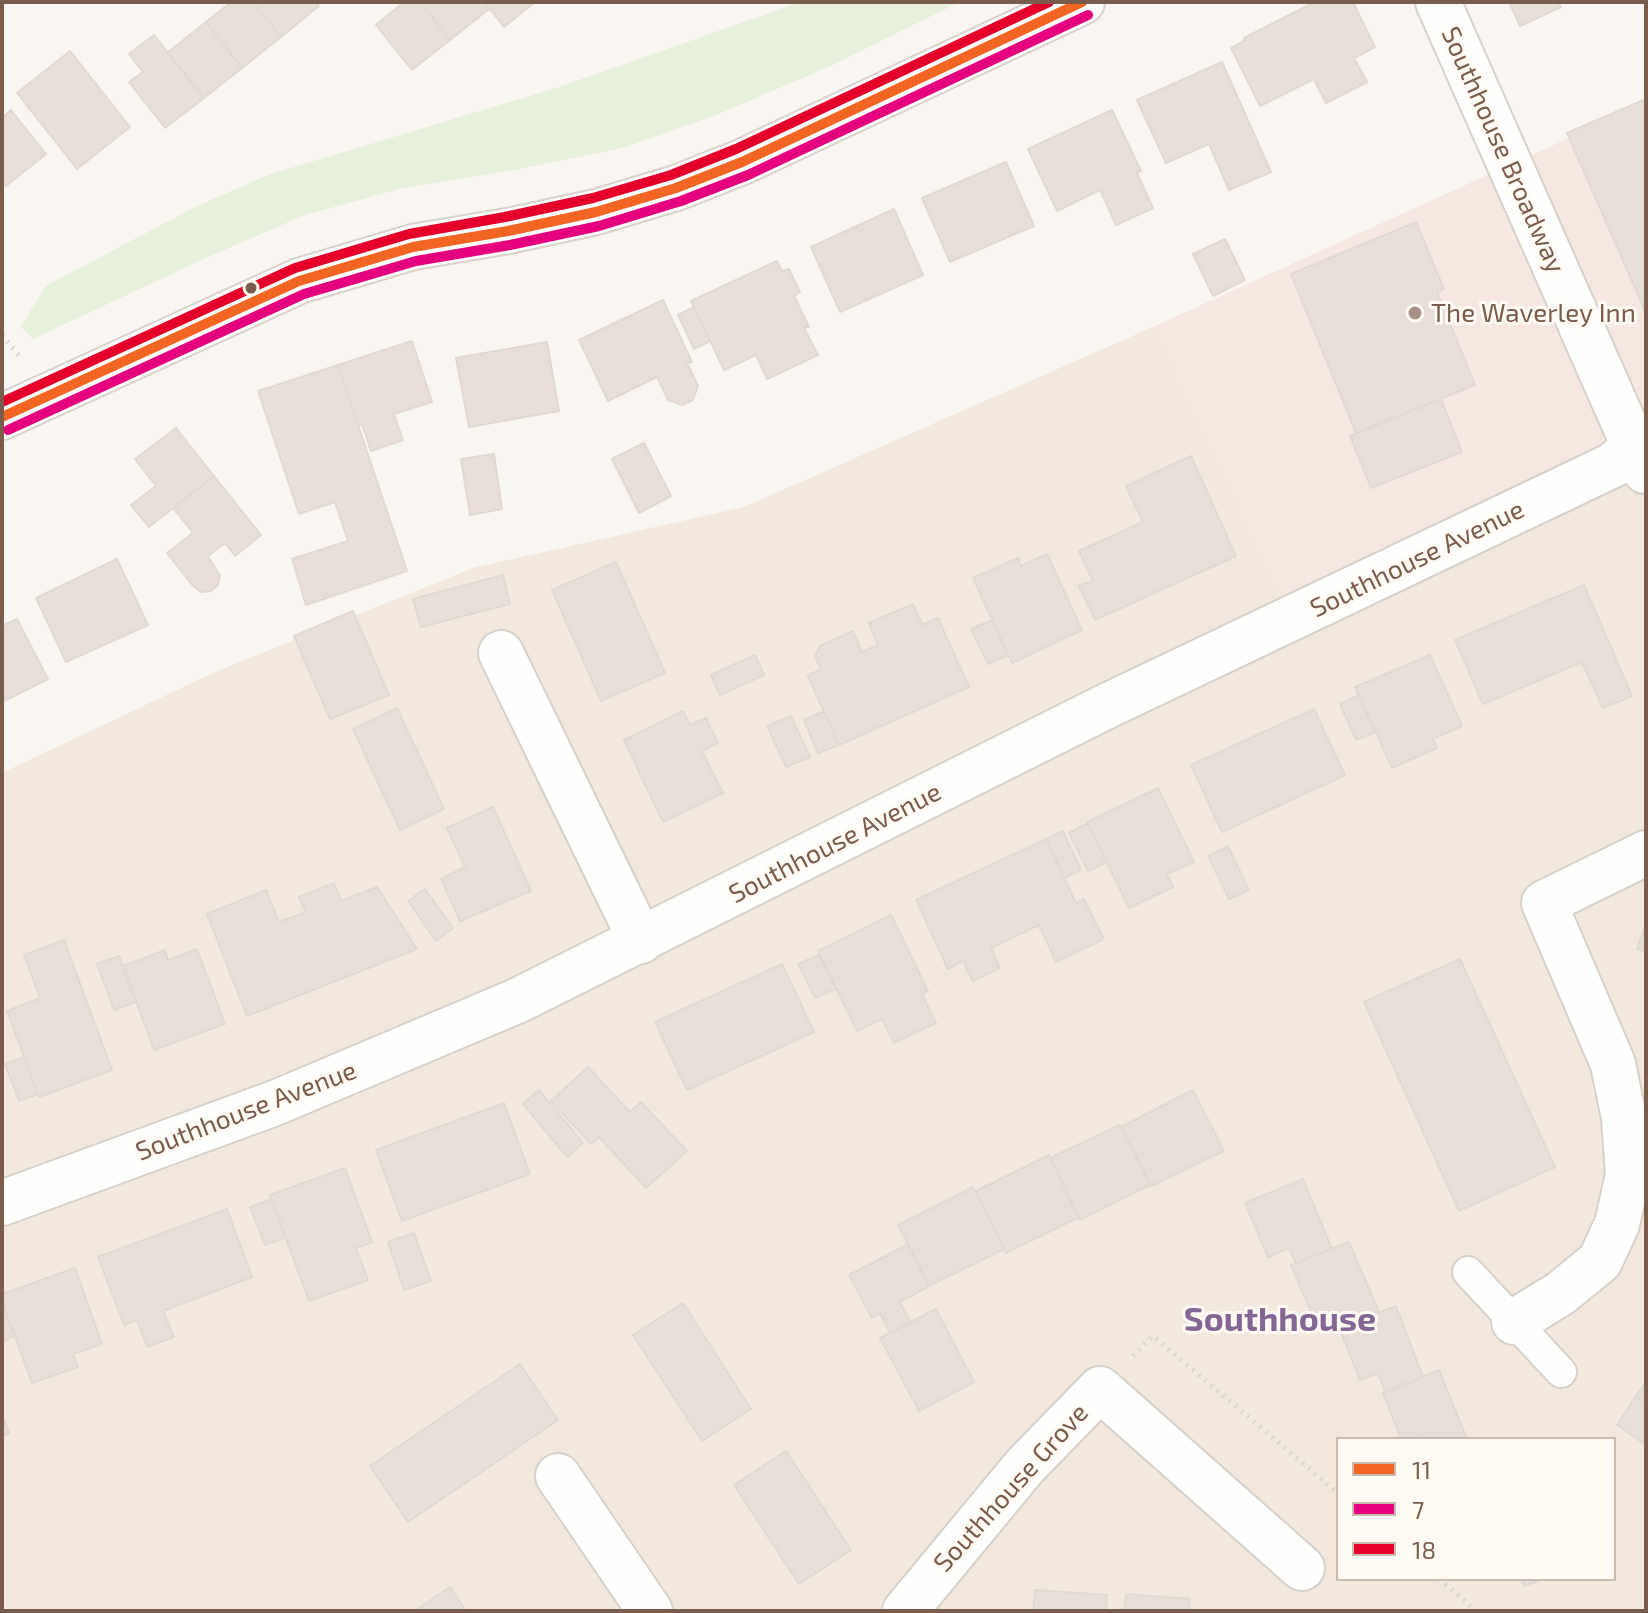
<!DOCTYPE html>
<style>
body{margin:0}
#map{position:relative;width:1648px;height:1613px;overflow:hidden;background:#f9f5f0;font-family:"Exo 2",sans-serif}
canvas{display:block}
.frame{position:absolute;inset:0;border:4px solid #7a5c4d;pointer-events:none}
.legend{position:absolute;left:1336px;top:1437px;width:280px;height:144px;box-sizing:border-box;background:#fffaf3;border:2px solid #cabbb1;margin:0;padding:10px 14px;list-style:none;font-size:24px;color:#7a5c4d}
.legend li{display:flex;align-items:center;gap:16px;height:40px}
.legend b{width:40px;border:2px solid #cabbb1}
</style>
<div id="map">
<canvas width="1648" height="1613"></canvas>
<div class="frame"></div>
<ul class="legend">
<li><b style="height:10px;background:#f26522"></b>11</li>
<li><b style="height:10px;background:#e5007d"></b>7</li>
<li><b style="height:10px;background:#e4002b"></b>18</li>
</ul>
</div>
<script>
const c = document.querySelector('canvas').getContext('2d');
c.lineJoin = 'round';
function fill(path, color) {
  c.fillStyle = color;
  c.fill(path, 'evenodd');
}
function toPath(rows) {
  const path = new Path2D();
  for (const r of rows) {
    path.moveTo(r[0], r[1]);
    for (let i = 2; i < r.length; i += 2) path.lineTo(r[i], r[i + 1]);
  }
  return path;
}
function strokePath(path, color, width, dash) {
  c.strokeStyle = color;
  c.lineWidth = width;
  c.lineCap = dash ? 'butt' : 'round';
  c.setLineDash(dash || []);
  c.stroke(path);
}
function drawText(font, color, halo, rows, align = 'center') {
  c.font = font + ' "Exo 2",sans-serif';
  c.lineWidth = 6;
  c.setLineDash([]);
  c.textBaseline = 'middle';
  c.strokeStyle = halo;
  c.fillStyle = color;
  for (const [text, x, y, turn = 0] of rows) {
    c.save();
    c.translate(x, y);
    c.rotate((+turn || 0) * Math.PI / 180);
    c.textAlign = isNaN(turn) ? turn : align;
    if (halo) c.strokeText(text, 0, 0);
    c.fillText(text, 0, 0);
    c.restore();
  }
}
fill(toPath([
 [1155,326,1283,602,1608,447,1646,413,1646,1611,2,1611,2,773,215,672,473,568,744,507],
 [1338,1439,1614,1439,1614,1579,1338,1579]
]), '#f2e8de');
fill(toPath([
 [1646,103,1646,413,1608,447,1282,602,1155,326]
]), '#f6e8e1');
fill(toPath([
 [801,2,960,2,828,67,714,116,622,148,515,170,403,188,305,215,210,256,33,339,21,326,46,286,195,207,268,175,556,88]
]), '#e7f0db');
const building = toPath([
 [231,2,253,2,281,37,242,68,206,22,231,2],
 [253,2,316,2,319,6,281,37,253,2],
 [404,2,421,2,450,40,412,70,376,25,404,2],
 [421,2,484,2,489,9,450,40,421,2],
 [484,2,535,2,504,27,484,2],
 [1315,2,1353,2,1375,47,1354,58,1367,82,1326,103,1314,79,1260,106,1231,48,1245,40,1244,38,1315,2],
 [1509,2,1558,2,1561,7,1520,26,1509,2],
 [206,22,242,68,204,98,167,53,206,22],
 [154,35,204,98,165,128,129,82,143,72,129,54,154,35],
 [70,51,130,127,77,169,17,93,70,51],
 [1222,62,1271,172,1229,190,1209,144,1166,163,1137,100,1222,62],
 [1646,99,1646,313,1567,133,1646,99],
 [11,110,46,154,6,186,2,181,2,118,11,110],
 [1112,110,1141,171,1137,173,1153,208,1116,225,1100,190,1057,211,1028,149,1112,110],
 [1006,162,1034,226,950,262,922,198,1006,162],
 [894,209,923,275,840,312,811,247,894,209],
 [1416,222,1444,289,1437,292,1475,385,1356,433,1291,274,1416,222],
 [1225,239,1245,280,1213,296,1193,254,1225,239],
 [777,261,782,271,789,269,800,292,794,296,809,327,804,328,818,355,767,379,756,355,724,370,691,301,777,261],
 [663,300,692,362,687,363,698,386,693,400,682,405,668,400,657,377,608,401,579,340,663,300],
 [694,307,710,341,694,349,678,315,694,307],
 [412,341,432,402,394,414,403,440,371,451,362,424,358,426,338,365,412,341],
 [547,342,559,411,469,427,456,358,547,342],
 [338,365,407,571,306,605,292,559,348,541,335,502,299,514,258,391,338,365],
 [1441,399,1462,452,1371,488,1350,436,1441,399],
 [176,428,214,476,149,527,131,505,156,486,135,459,176,428],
 [644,443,671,496,639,513,612,459,644,443],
 [494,454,502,509,470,515,461,459,494,454],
 [1191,456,1236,556,1095,620,1079,586,1093,581,1079,551,1143,522,1126,486,1191,456],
 [214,476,261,535,235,556,225,543,208,556,220,576,218,585,211,591,201,592,193,586,167,553,193,533,173,508,214,476],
 [1047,554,1082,630,1012,663,973,578,1018,558,1021,566,1047,554],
 [117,559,148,625,66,662,36,598,117,559],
 [616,562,665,673,601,701,552,590,616,562],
 [503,575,510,604,421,627,413,599,503,575],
 [1584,585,1632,696,1603,708,1582,662,1483,704,1455,640,1584,585],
 [913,604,923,625,938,618,969,687,839,745,808,676,821,669,815,656,820,646,853,631,862,652,878,645,869,623,913,604],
 [353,611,389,695,330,719,294,636,353,611],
 [17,619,48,679,2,702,2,626,17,619],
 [992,620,1008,655,988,664,971,629,992,620],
 [755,655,764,675,720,695,711,675,755,655],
 [1430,655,1462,726,1433,739,1437,748,1392,768,1355,687,1430,655],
 [1359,695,1375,732,1356,740,1340,704,1359,695],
 [397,708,444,809,400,830,353,729,397,708],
 [1314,709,1345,775,1222,832,1191,765,1314,709],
 [683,711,690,725,706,718,718,743,702,751,723,793,663,822,624,740,683,711],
 [824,711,839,745,818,753,804,720,824,711],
 [791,716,810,757,786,767,767,726,791,716],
 [1158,788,1194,862,1167,874,1173,887,1129,908,1087,822,1158,788],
 [493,807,531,891,460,921,441,879,465,867,447,828,493,807],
 [1088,823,1107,862,1088,871,1069,833,1088,823],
 [1063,831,1081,870,1064,878,1046,839,1063,831],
 [1046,839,1076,903,1084,899,1104,939,1056,962,1039,925,991,948,1000,968,973,981,963,961,948,969,916,900,1046,839],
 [1228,846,1249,890,1229,899,1208,856,1228,846],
 [334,883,341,901,377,887,417,949,247,1016,207,914,266,890,279,922,306,912,299,897,334,883],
 [425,889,453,928,436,941,408,901,425,889],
 [891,915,928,991,922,994,936,1023,894,1043,882,1019,857,1031,818,951,891,915],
 [1646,924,1646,952,1637,949,1646,924],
 [64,940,112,1070,39,1097,7,1011,40,998,24,955,64,940],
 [197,949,225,1024,154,1050,123,966,165,950,168,960,197,949],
 [819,955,836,989,815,998,798,964,819,955],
 [119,956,136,1002,114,1010,97,964,119,956],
 [1460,959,1555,1167,1459,1211,1364,1002,1460,959],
 [782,964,814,1032,687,1090,655,1022,782,964],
 [24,1057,38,1094,19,1101,5,1064,24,1057],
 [588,1067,630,1112,641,1102,687,1151,646,1188,599,1137,591,1144,551,1101,588,1067],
 [539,1090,583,1143,567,1157,523,1104,539,1090],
 [1193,1090,1224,1151,1151,1186,1121,1127,1193,1090],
 [504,1103,530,1174,402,1221,376,1150,504,1103],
 [1120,1125,1150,1185,1080,1220,1050,1158,1120,1125],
 [1049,1155,1079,1217,1006,1253,976,1191,1049,1155],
 [345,1168,372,1242,356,1248,368,1280,309,1301,270,1195,345,1168],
 [1303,1179,1332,1249,1296,1263,1289,1248,1268,1257,1245,1203,1303,1179],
 [973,1187,1004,1249,929,1286,898,1225,973,1187],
 [272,1199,286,1237,265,1245,250,1207,272,1199],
 [227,1209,252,1277,163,1311,174,1337,147,1347,137,1320,124,1325,98,1257,227,1209],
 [414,1233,431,1281,404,1290,388,1242,414,1233],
 [1349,1242,1379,1312,1343,1326,1336,1311,1314,1319,1291,1265,1349,1242],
 [907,1245,929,1286,900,1302,910,1322,890,1333,880,1313,872,1318,849,1275,907,1245],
 [75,1268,102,1344,73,1354,78,1367,32,1383,2,1302,2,1294,75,1268],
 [2,1302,15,1336,2,1341,2,1302],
 [683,1303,751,1409,702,1441,633,1335,683,1303],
 [1396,1306,1423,1377,1385,1392,1378,1373,1360,1380,1339,1328,1396,1306],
 [936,1309,974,1382,919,1411,880,1338,936,1309],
 [520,1364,558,1420,408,1522,370,1466,520,1364],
 [1439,1370,1467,1439,1425,1439,1424,1437,1401,1439,1383,1393,1439,1370],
 [1646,1382,1646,1403,1636,1396,1646,1382],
 [1636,1396,1646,1403,1646,1445,1617,1425,1636,1396],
 [2,1415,9,1433,2,1436,2,1415],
 [786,1451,851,1550,799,1584,734,1485,786,1451],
 [1521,1579,1543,1579,1524,1586,1521,1579],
 [450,1587,466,1611,415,1611,450,1587],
 [1035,1590,1107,1595,1106,1611,1108,1611,1033,1611,1035,1590],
 [1126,1594,1190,1599,1189,1611,1124,1611,1126,1594]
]);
fill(building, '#e6ded7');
strokePath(building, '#e2d8d2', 2);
const service = toPath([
 [1468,1272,1561,1372]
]);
const minor = toPath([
 [1438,2,1645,471],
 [501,653,641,941],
 [2,1203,275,1103,519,1000,1109,705,1613,465,1646,436],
 [1514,1322,1561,1293,1600,1261,1617,1224,1628,1175,1624,1118,1613,1064,1544,903,1646,853],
 [558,1476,650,1611],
 [905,1611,1025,1466,1100,1389,1302,1568]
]);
const secondary = toPath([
 [2,417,299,281,413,247,508,231,596,212,676,188,742,162,1082,2]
]);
strokePath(service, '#d7d1cb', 34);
strokePath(minor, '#d7d1cb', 48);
strokePath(secondary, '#d9d2cb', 48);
strokePath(toPath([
 [2,335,19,356],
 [1133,1356,1153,1336,1338,1493],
 [1439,1579,1476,1611]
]), '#dcd5d0', 5, [2, 6]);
strokePath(service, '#fefefd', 30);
strokePath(minor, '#fefefd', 44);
strokePath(secondary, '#fefefd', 44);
strokePath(toPath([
 [2,417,299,281,413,247,508,231,596,212,676,188,742,162,1082,2]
]), '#f26522', 10);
strokePath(toPath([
 [8,430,304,294,416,261,510,245,599,226,681,201,748,175,1088,15]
]), '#e5007d', 10);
strokePath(toPath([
 [2,402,295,268,409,234,505,217,593,198,671,175,736,149,1049,2]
]), '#e4002b', 10);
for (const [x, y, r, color] of [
 [251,288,7,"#7a5c4d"],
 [1415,313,8,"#a69286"]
]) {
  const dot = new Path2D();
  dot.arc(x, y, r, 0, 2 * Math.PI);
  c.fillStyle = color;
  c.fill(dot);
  strokePath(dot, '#fffaf3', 3);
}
drawText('26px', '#7a5c4d', '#fffaf3', [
 ["Southhouse Broadway",1503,150,66],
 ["Southhouse Avenue",1417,559,-26],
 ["Southhouse Avenue",835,843,-27],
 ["Southhouse Avenue",246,1111,-21],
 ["Southhouse Grove",1011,1488,-48]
]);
drawText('26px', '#7a5c4d', '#fffaf3', [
 ["The Waverley Inn",1431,313]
], 'left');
drawText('bold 34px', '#846695', '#fffaf3', [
 ["Southhouse",1280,1320]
]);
</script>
